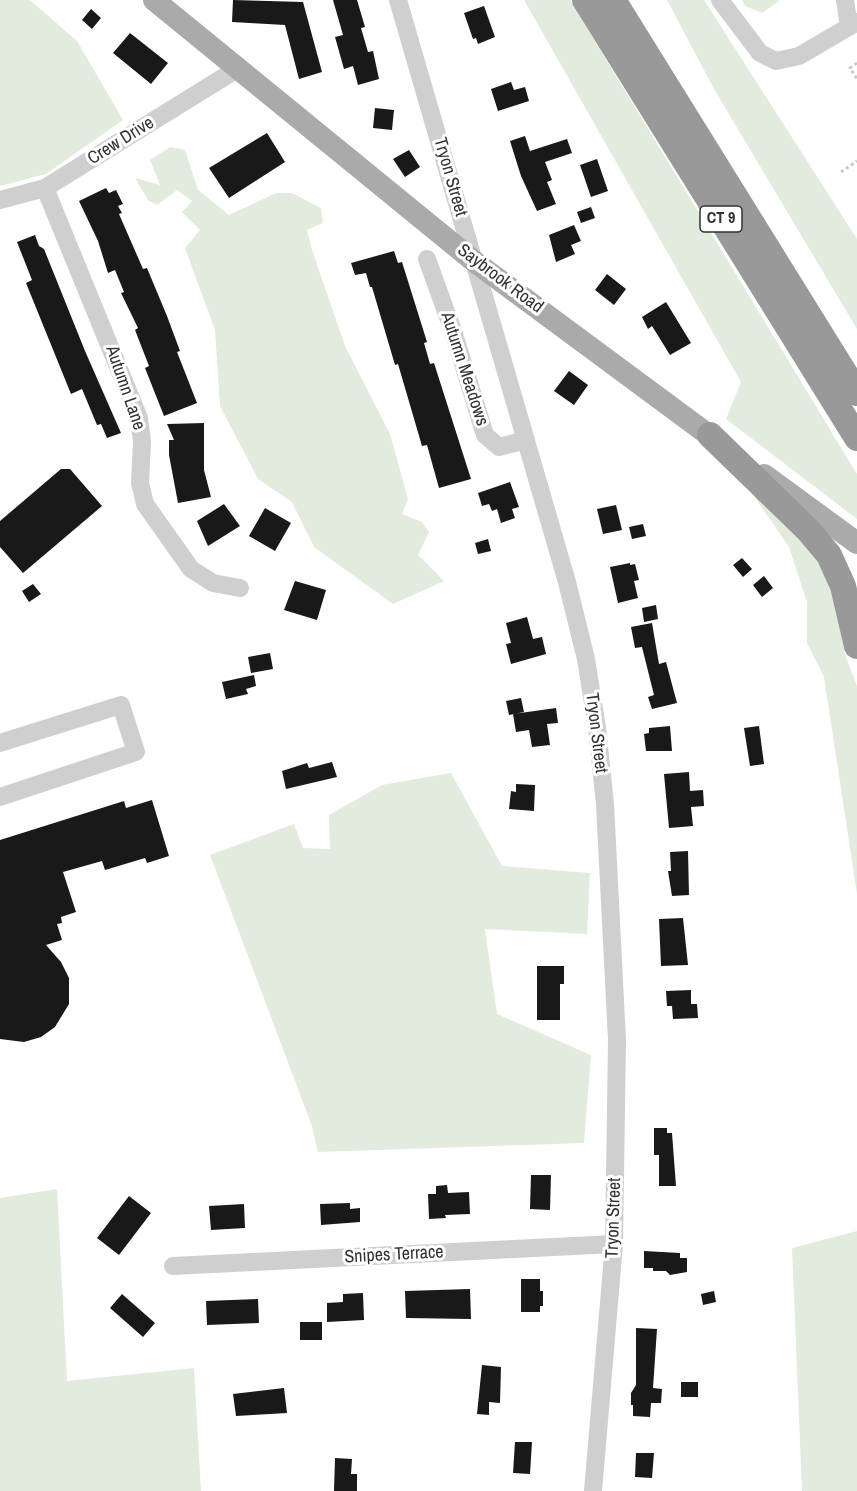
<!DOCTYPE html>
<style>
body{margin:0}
canvas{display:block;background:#fff}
</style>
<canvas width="857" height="1491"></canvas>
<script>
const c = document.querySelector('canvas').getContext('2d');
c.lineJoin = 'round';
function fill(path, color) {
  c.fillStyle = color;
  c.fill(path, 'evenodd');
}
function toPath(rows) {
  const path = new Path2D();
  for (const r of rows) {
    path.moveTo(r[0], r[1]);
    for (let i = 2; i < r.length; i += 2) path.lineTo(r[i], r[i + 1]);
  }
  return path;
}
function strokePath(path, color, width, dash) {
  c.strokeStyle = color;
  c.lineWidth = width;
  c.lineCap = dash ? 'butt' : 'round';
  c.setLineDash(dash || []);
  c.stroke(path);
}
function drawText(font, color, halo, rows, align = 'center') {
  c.font = font + ' "Archivo Narrow",sans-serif';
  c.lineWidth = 6;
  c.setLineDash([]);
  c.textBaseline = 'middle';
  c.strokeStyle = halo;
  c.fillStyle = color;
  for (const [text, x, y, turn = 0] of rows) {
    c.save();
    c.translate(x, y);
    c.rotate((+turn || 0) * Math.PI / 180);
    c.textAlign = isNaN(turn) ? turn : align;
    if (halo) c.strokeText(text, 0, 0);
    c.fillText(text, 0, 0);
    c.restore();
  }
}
fill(toPath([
 [0,0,30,0,77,41,123,120,46,174,0,186],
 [524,0,570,0,857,474,857,519,726,419,741,382],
 [667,0,704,0,857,239,857,329,714,89],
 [742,0,778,0,779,1,762,13,745,6],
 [170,147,185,150,198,190,229,215,276,193,292,193,321,208,323,223,307,230,312,250,345,346,390,434,408,499,402,514,422,522,429,532,418,555,444,581,393,604,314,547,292,502,258,479,220,406,215,330,185,248,200,230,182,212,192,201,177,190,157,205,148,200,135,178,160,185,150,160],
 [753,495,786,522,825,565,846,651,844,652,857,686,857,894,824,677,807,643,807,602,789,547],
 [451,773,502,866,590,873,587,934,485,929,497,1014,591,1055,584,1143,318,1152,312,1126,210,855,294,824,303,848,330,849,329,815,382,785],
 [57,1189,67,1381,194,1368,201,1491,0,1491,0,1198],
 [857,1231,857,1491,802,1491,792,1248]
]), '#e3eade');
fill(toPath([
 [233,0,303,2,322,72,299,79,285,25,232,22],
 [333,0,357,0,365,27,361,28,368,52,373,51,379,79,358,85,353,66,344,69,335,37,343,35],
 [484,6,495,37,478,44,476,38,473,39,464,13],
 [91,9,101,18,92,29,82,20],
 [130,33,168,63,151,84,113,53],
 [511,82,514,90,525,87,529,101,498,111,491,89],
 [375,108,394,110,392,130,373,128],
 [267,133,285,162,229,198,209,168],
 [525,136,530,151,567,139,572,153,545,162,552,180,547,182,556,204,537,211,521,176,510,141],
 [409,150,420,167,405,177,393,159],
 [597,159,608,191,591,197,580,165],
 [106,188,109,193,116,190,123,204,118,206,122,213,119,214,143,269,147,268,167,316,180,351,177,352,197,403,164,416,145,368,149,366,135,330,138,328,121,293,124,292,115,270,108,273,98,241,79,201],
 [591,207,595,218,581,223,577,212],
 [574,225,581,241,571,245,575,254,556,262,549,235],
 [35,235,39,246,44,249,85,351,121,433,107,438,101,424,97,425,82,389,71,394,26,283,32,280,17,242],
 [394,251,398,263,402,262,427,342,424,343,430,364,434,363,471,479,439,488,427,445,422,446,398,364,395,365,372,287,370,287,366,273,355,275,351,263],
 [607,274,626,289,614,305,595,290],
 [666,302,691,343,670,355,652,326,648,329,642,317],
 [569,371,588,385,574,405,554,391],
 [204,423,204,470,211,497,178,503,169,455,169,440,174,440,167,424],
 [61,469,70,469,102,506,23,573,0,547,0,521],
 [510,482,519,507,512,509,515,518,501,523,497,509,492,511,489,504,482,506,478,493],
 [224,504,240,526,208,546,197,521],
 [616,505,622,530,603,534,597,509],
 [265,508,291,523,275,551,249,536],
 [643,524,646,536,632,539,629,527],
 [488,539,491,551,478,554,475,543],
 [742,558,752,569,743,577,733,565],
 [630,563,630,565,635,564,639,580,634,581,638,598,618,603,610,567],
 [764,576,773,588,762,597,753,585],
 [295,581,326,590,317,620,284,610],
 [33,584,41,594,29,602,22,591],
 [656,605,658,619,644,622,642,608],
 [527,617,533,639,542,637,546,654,511,664,506,644,511,643,506,623],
 [652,623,659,664,666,662,677,703,652,709,648,697,654,695,642,647,635,648,631,627],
 [270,653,273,669,251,673,248,657],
 [254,675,256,686,246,689,248,694,226,699,222,682],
 [521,698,524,712,509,715,506,701],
 [556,708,558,723,547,724,550,745,532,747,529,730,516,732,513,714],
 [670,726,672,751,646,751,644,734,649,733,649,728],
 [759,726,764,764,750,766,744,728],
 [332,762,337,777,286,789,282,771,307,763,309,768],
 [689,772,690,791,703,790,704,806,691,807,693,826,669,828,664,774],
 [516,784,535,785,534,811,509,809,511,791,516,792],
 [152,800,169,856,147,863,145,858,105,870,102,861,63,872,76,912,61,917,62,923,57,924,62,940,46,945,61,962,69,978,69,1004,55,1027,41,1037,24,1042,0,1039,0,840,124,801,126,808],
 [688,851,689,895,672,896,668,871,671,871,670,852],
 [683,918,688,965,661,966,659,919],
 [537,966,564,966,564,984,560,984,560,1020,537,1020],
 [691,990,691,1004,697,1004,698,1018,673,1019,672,1006,667,1006,666,991],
 [654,1128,667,1128,667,1133,672,1133,676,1186,659,1186,659,1155,654,1155],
 [531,1175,551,1175,550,1210,530,1209],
 [447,1185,448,1193,469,1192,470,1214,445,1215,446,1218,429,1219,428,1194,436,1194,436,1186],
 [129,1196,151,1213,119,1255,97,1238],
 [350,1203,350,1209,360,1208,360,1222,321,1225,320,1204],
 [244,1204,245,1228,211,1230,209,1206],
 [644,1251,680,1253,680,1258,687,1258,687,1272,670,1275,666,1271,653,1271,653,1268,644,1268],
 [521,1279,540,1279,540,1291,543,1291,543,1306,540,1306,540,1312,521,1312],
 [470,1289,471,1319,406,1318,405,1291],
 [714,1291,716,1302,703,1305,701,1294],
 [363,1293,364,1320,327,1322,327,1303,343,1302,343,1294],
 [122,1294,155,1323,143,1337,110,1308],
 [258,1299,259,1323,207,1325,206,1301],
 [300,1322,322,1322,322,1340,300,1340],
 [636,1328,657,1329,653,1388,662,1389,661,1403,651,1403,650,1417,633,1416,633,1405,631,1405,631,1393,636,1385],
 [482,1365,501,1367,500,1403,489,1402,489,1415,477,1414],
 [681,1382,698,1382,698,1397,681,1397],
 [284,1388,287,1413,236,1416,233,1394],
 [515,1442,532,1442,530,1474,513,1473],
 [636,1453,654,1453,652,1478,635,1477],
 [335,1458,352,1459,351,1474,357,1474,357,1491,334,1491]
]), '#191919');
strokePath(toPath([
 [857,63,850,68,857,79],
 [841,172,857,161]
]), '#c9c9c9', 3, [3, 3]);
strokePath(toPath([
 [398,0,567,582,586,659,597,728,605,804,617,1040,614,1244,593,1491],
 [720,0,760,53,776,61,799,56,857,22],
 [845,0,849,27],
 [45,188,139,418,142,442,140,483,145,504,191,569,213,583,240,588],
 [0,200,45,188,237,69],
 [427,259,453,331,485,435,499,447,526,440],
 [0,743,121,705,136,752,0,797],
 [173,1266,614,1244]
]), '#cfcfcf', 18);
strokePath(toPath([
 [154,0,475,262,725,447],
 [764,475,857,543]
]), '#aaa', 22);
strokePath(toPath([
 [585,0,857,438],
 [613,0,857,393],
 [710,435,808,530,829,555,843,586,857,646]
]), '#999', 26);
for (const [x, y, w] of [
 [721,219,42]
]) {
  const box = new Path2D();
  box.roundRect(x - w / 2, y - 13, w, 26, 4.5);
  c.fillStyle = '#fff';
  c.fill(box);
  strokePath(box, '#323232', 1.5);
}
drawText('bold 16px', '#323232', null, [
 ["CT 9",721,219]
]);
drawText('18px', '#323232', '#fff', [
 ["Crew Drive",121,141,-32],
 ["Tryon Street",450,177,74],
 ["Saybrook Road",500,279,37],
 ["Autumn Meadows",464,369,72],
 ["Autumn Lane",125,388,71],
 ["Tryon Street",596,733,83],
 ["Tryon Street",614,1218,-88],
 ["Snipes Terrace",394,1255,-3]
]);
</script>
